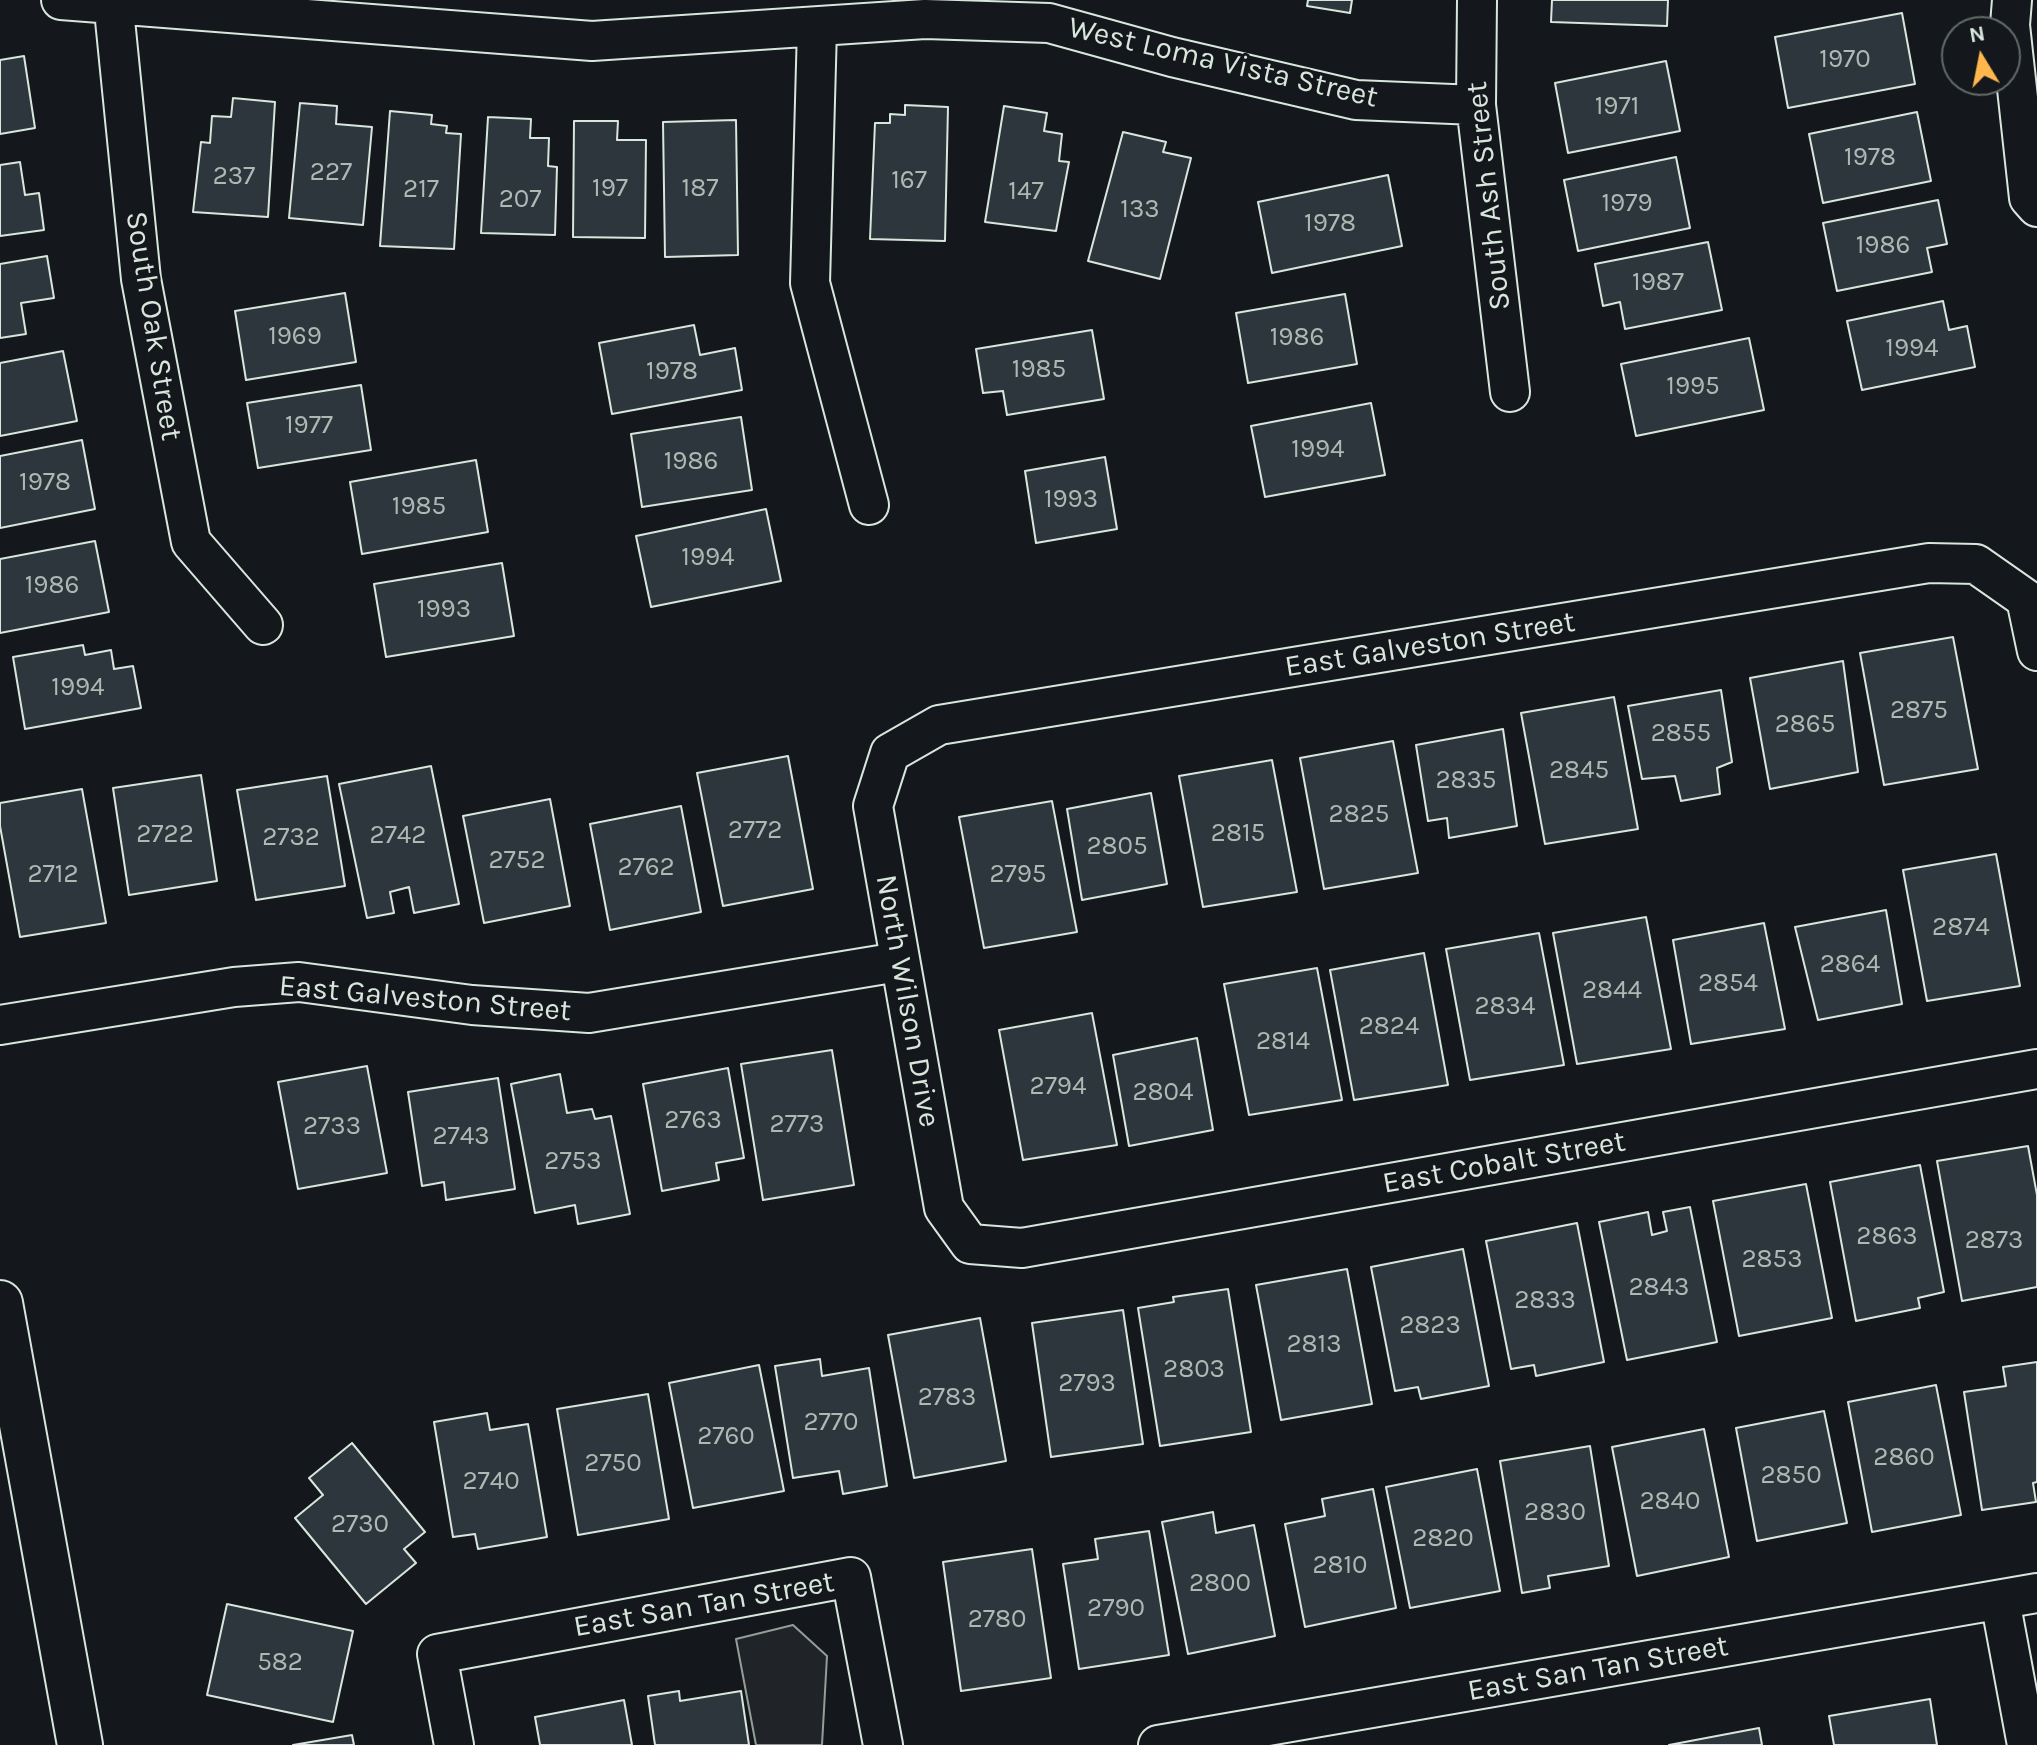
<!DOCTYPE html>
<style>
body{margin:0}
#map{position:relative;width:2037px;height:1745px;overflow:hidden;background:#14181c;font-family:Karla,sans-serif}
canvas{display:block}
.north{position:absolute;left:1941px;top:16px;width:80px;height:80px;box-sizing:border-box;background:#14181c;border:2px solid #626a69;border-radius:50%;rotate:350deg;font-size:22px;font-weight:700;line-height:32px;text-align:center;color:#d8e6dc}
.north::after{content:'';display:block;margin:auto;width:28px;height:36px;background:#ffb74d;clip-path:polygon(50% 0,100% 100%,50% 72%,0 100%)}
</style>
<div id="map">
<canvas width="2037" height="1745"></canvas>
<div class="north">N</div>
</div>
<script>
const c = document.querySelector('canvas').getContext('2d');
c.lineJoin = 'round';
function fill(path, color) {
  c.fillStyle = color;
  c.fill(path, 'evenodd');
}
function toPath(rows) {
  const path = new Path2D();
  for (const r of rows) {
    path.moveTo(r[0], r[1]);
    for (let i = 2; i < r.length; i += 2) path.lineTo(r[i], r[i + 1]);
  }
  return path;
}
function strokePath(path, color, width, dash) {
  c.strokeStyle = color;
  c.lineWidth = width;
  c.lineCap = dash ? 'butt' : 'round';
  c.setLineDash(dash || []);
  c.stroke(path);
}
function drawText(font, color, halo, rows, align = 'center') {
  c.font = font + ' Karla,sans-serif';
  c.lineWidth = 6;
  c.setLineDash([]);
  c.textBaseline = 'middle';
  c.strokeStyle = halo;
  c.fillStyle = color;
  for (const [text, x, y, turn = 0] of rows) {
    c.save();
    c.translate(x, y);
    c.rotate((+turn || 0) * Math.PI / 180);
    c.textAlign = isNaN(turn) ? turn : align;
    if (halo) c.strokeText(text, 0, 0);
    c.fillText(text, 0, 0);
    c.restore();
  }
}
const green = toPath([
 [793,1625,827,1656,822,1745,756,1745,736,1639,793,1625]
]);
fill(green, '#202428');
strokePath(green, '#939e99', 2);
const building = toPath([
 [1308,0,1352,0,1350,13,1307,6,1308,0],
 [1552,0,1668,0,1667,26,1551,22,1552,0],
 [1902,13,1915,84,1788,108,1775,37,1902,13],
 [24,56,35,128,0,134,0,60,24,56],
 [1666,61,1680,131,1568,153,1555,83,1666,61],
 [233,98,275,102,268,217,193,212,201,142,210,143,212,116,231,117,233,98],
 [300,103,337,106,336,124,372,127,363,225,289,218,300,103],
 [905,105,948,107,945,241,870,239,875,123,890,123,890,114,905,115,905,105],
 [1004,106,1047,113,1044,131,1062,134,1059,161,1069,162,1056,231,985,222,1004,106],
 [390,111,432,115,431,124,447,126,446,133,461,134,454,249,380,246,390,111],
 [1917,112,1931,181,1823,203,1809,134,1917,112],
 [488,117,531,119,530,138,549,138,548,166,557,167,555,235,481,233,488,117],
 [736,120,738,255,665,257,663,122,736,120],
 [574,121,618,121,617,140,646,140,645,238,573,237,574,121],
 [1123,132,1166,142,1163,152,1191,158,1160,279,1088,261,1123,132],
 [1676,157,1690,228,1578,251,1564,180,1676,157],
 [20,162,25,195,39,193,44,230,0,236,0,165,20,162],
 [1388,175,1402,246,1272,273,1258,202,1388,175],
 [1938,200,1947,244,1927,248,1932,272,1837,291,1823,223,1938,200],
 [1708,242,1722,310,1625,329,1620,302,1603,306,1595,264,1708,242],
 [47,256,54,298,21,303,26,334,0,338,0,264,47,256],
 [345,293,356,362,246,380,235,311,345,293],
 [1345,294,1357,364,1248,383,1236,313,1345,294],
 [1943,301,1949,330,1967,326,1975,367,1862,390,1847,321,1943,301],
 [694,325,700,355,735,348,742,390,612,414,599,343,694,325],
 [1092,330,1104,399,1007,415,1003,391,983,393,976,349,1092,330],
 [1749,338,1764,410,1636,436,1621,364,1749,338],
 [63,351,77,421,0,436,0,363,63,351],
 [361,385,371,450,258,468,247,403,361,385],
 [1371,403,1385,475,1265,497,1251,426,1371,403],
 [741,417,752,490,642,507,631,434,741,417],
 [82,440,95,509,0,528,0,456,82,440],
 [1105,457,1117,529,1036,543,1025,471,1105,457],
 [476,460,488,532,362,554,350,482,476,460],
 [766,509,781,581,651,607,636,536,766,509],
 [95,541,109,612,0,633,0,559,95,541],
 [502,563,514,636,386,657,374,584,502,563],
 [1953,637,1978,769,1884,785,1860,653,1953,637],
 [83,645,85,655,111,650,114,669,133,666,141,708,25,729,13,657,83,645],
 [1843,661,1858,772,1770,789,1750,678,1843,661],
 [1721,690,1732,762,1717,768,1720,794,1681,801,1675,776,1642,779,1628,706,1721,690],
 [1614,697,1638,829,1545,844,1521,713,1614,697],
 [1503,729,1517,826,1449,838,1447,818,1428,821,1416,745,1503,729],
 [1393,741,1418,873,1324,889,1300,758,1393,741],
 [788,756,813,889,723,906,697,773,788,756],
 [1272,760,1297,892,1203,907,1179,776,1272,760],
 [431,766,459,904,414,913,409,887,390,892,394,913,367,918,339,784,431,766],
 [201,775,217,881,129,895,113,788,201,775],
 [327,776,345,886,256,900,237,790,327,776],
 [82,789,106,923,20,937,0,826,0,803,82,789],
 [1151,793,1167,884,1082,900,1067,809,1151,793],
 [550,799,570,906,484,923,463,816,550,799],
 [1052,801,1077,932,984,948,959,817,1052,801],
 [681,806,701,912,610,930,590,824,681,806],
 [1996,854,2020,986,1927,1001,1903,870,1996,854],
 [1886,910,1902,1004,1818,1020,1795,927,1886,910],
 [1646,917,1671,1049,1577,1064,1553,933,1646,917],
 [1764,923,1785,1029,1691,1044,1673,940,1764,923],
 [1539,933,1564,1065,1470,1080,1446,949,1539,933],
 [1424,953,1448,1085,1354,1100,1330,970,1424,953],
 [1317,968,1342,1100,1249,1115,1224,984,1317,968],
 [1092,1013,1117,1145,1023,1160,999,1030,1092,1013],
 [1197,1038,1213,1130,1129,1146,1113,1055,1197,1038],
 [832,1050,854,1185,763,1200,741,1064,832,1050],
 [367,1066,387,1173,298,1189,278,1082,367,1066],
 [728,1068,744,1158,716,1163,719,1180,662,1191,643,1084,728,1068],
 [560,1074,567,1113,592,1109,595,1119,611,1116,630,1214,578,1224,575,1205,535,1213,511,1084,560,1074],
 [498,1078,515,1189,446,1200,444,1182,422,1186,408,1092,498,1078],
 [2028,1146,2037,1195,2037,1287,1962,1301,1937,1161,2028,1146],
 [1920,1165,1944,1292,1918,1298,1920,1308,1856,1321,1830,1182,1920,1165],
 [1806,1184,1832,1318,1739,1336,1713,1201,1806,1184],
 [1690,1207,1717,1342,1627,1360,1599,1222,1648,1212,1652,1235,1667,1231,1663,1212,1690,1207],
 [1577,1223,1604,1362,1536,1376,1534,1365,1511,1369,1486,1241,1577,1223],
 [1463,1249,1489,1386,1421,1399,1418,1387,1395,1391,1371,1267,1463,1249],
 [1347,1269,1372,1404,1281,1420,1256,1285,1347,1269],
 [1228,1289,1251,1432,1160,1446,1138,1308,1174,1302,1173,1297,1228,1289],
 [1123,1310,1143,1444,1051,1457,1032,1323,1123,1310],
 [980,1318,1006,1461,914,1478,888,1335,980,1318],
 [820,1359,822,1376,869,1368,887,1486,843,1494,839,1471,793,1478,775,1366,820,1359],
 [2037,1362,2037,1482,2033,1483,2036,1502,1982,1510,1964,1392,2006,1386,2003,1367,2037,1362],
 [759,1365,784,1491,693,1508,669,1383,759,1365],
 [1936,1385,1961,1515,1872,1532,1848,1402,1936,1385],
 [648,1394,669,1519,578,1535,557,1409,648,1394],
 [1824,1411,1847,1523,1757,1541,1736,1428,1824,1411],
 [487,1413,490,1430,528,1424,547,1537,478,1549,475,1534,453,1537,434,1422,487,1413],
 [1704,1429,1729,1557,1637,1576,1612,1447,1704,1429],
 [352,1443,425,1532,404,1549,416,1563,366,1604,295,1518,323,1495,309,1478,352,1443],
 [1590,1446,1609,1566,1548,1576,1550,1588,1522,1593,1500,1461,1590,1446],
 [1477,1469,1500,1591,1410,1608,1386,1487,1477,1469],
 [1373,1489,1396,1608,1305,1627,1285,1524,1325,1516,1322,1499,1373,1489],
 [1213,1512,1216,1533,1254,1525,1275,1636,1188,1654,1162,1522,1213,1512],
 [1149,1531,1169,1655,1079,1669,1063,1564,1098,1559,1095,1539,1149,1531],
 [1032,1549,1051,1678,961,1691,943,1562,1032,1549],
 [227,1604,353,1631,333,1722,207,1695,227,1604],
 [679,1691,680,1701,741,1691,749,1745,655,1745,648,1696,679,1691],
 [1930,1699,1937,1745,1834,1745,1829,1716,1930,1699],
 [624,1700,632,1745,540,1745,535,1717,624,1700],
 [1759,1728,1762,1745,1669,1745,1759,1728],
 [352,1735,354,1745,293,1745,352,1735]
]);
fill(building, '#2c363c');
strokePath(building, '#d8e6dc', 2);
const street = toPath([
 [61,0,592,41,925,19,1049,23,1172,57,1356,100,1476,105],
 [113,0,141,279,191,542,263,625],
 [1477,0,1476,105,1510,392],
 [2012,0,2010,25,2029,198,2037,207],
 [817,28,810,283,869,505],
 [2037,651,2026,599,1976,564,1929,563,939,725,890,753,873,806,944,1208,970,1244,1022,1248,2037,1069],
 [0,1025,234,987,299,982,472,1005,589,1013,898,962],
 [2000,1600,2027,1745],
 [454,1745,437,1654,851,1577,883,1745],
 [1158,1745,2037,1593]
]);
const secondary = toPath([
 [0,1303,80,1745]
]);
strokePath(street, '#d8e6dc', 42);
strokePath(secondary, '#d8e6dc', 48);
strokePath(street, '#14181c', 38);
strokePath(secondary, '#14181c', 44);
drawText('26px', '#adbab4', null, [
 ["1970",1845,60],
 ["1971",1617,107],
 ["1978",1870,158],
 ["227",331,173],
 ["237",234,177],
 ["167",909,181],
 ["197",610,189],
 ["187",700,189],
 ["217",421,190],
 ["147",1026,192],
 ["207",520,200],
 ["1979",1627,204],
 ["133",1140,210],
 ["1978",1330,224],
 ["1986",1883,246],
 ["1987",1658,283],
 ["1969",295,337],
 ["1986",1297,338],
 ["1994",1912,349],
 ["1985",1039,370],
 ["1978",672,372],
 ["1995",1693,387],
 ["1977",309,426],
 ["1994",1318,450],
 ["1986",691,462],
 ["1978",45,483],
 ["1993",1071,500],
 ["1985",419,507],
 ["1994",708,558],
 ["1986",52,586],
 ["1993",444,610],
 ["1994",78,688],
 ["2875",1919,711],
 ["2865",1805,725],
 ["2855",1681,734],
 ["2845",1579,771],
 ["2835",1466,781],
 ["2825",1359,815],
 ["2772",755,831],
 ["2815",1238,834],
 ["2722",165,835],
 ["2742",398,836],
 ["2732",291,838],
 ["2805",1117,847],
 ["2752",517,861],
 ["2762",646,868],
 ["2712",53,875],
 ["2795",1018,875],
 ["2874",1961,928],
 ["2864",1850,965],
 ["2854",1728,984],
 ["2844",1612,991],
 ["2834",1505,1007],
 ["2824",1389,1027],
 ["2814",1283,1042],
 ["2794",1058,1087],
 ["2804",1163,1093],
 ["2763",693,1121],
 ["2773",797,1125],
 ["2733",332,1127],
 ["2743",461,1137],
 ["2753",573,1162],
 ["2863",1887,1237],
 ["2873",1994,1241],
 ["2853",1772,1260],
 ["2843",1659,1288],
 ["2833",1545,1301],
 ["2823",1430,1326],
 ["2813",1314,1345],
 ["2803",1194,1370],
 ["2793",1087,1384],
 ["2783",947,1398],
 ["2770",831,1423],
 ["2760",726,1437],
 ["2860",1904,1458],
 ["2750",613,1464],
 ["2850",1791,1476],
 ["2740",491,1482],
 ["2840",1670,1502],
 ["2830",1555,1513],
 ["2730",360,1525],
 ["2820",1443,1539],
 ["2810",1340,1566],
 ["2800",1220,1584],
 ["2790",1116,1609],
 ["2780",997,1620],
 ["582",280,1663]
]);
drawText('30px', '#d8e6dc', '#14181c', [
 ["West Loma Vista Street",1223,63,13],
 ["South Ash Street",1489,196,-96],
 ["South Oak Street",153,326,81],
 ["East Galveston Street",1430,645,-9],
 ["East Galveston Street",425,999,5],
 ["North Wilson Drive",907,1001,80],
 ["East Cobalt Street",1504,1163,-10],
 ["East San Tan Street",704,1605,-10],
 ["East San Tan Street",1598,1669,-10]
]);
</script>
